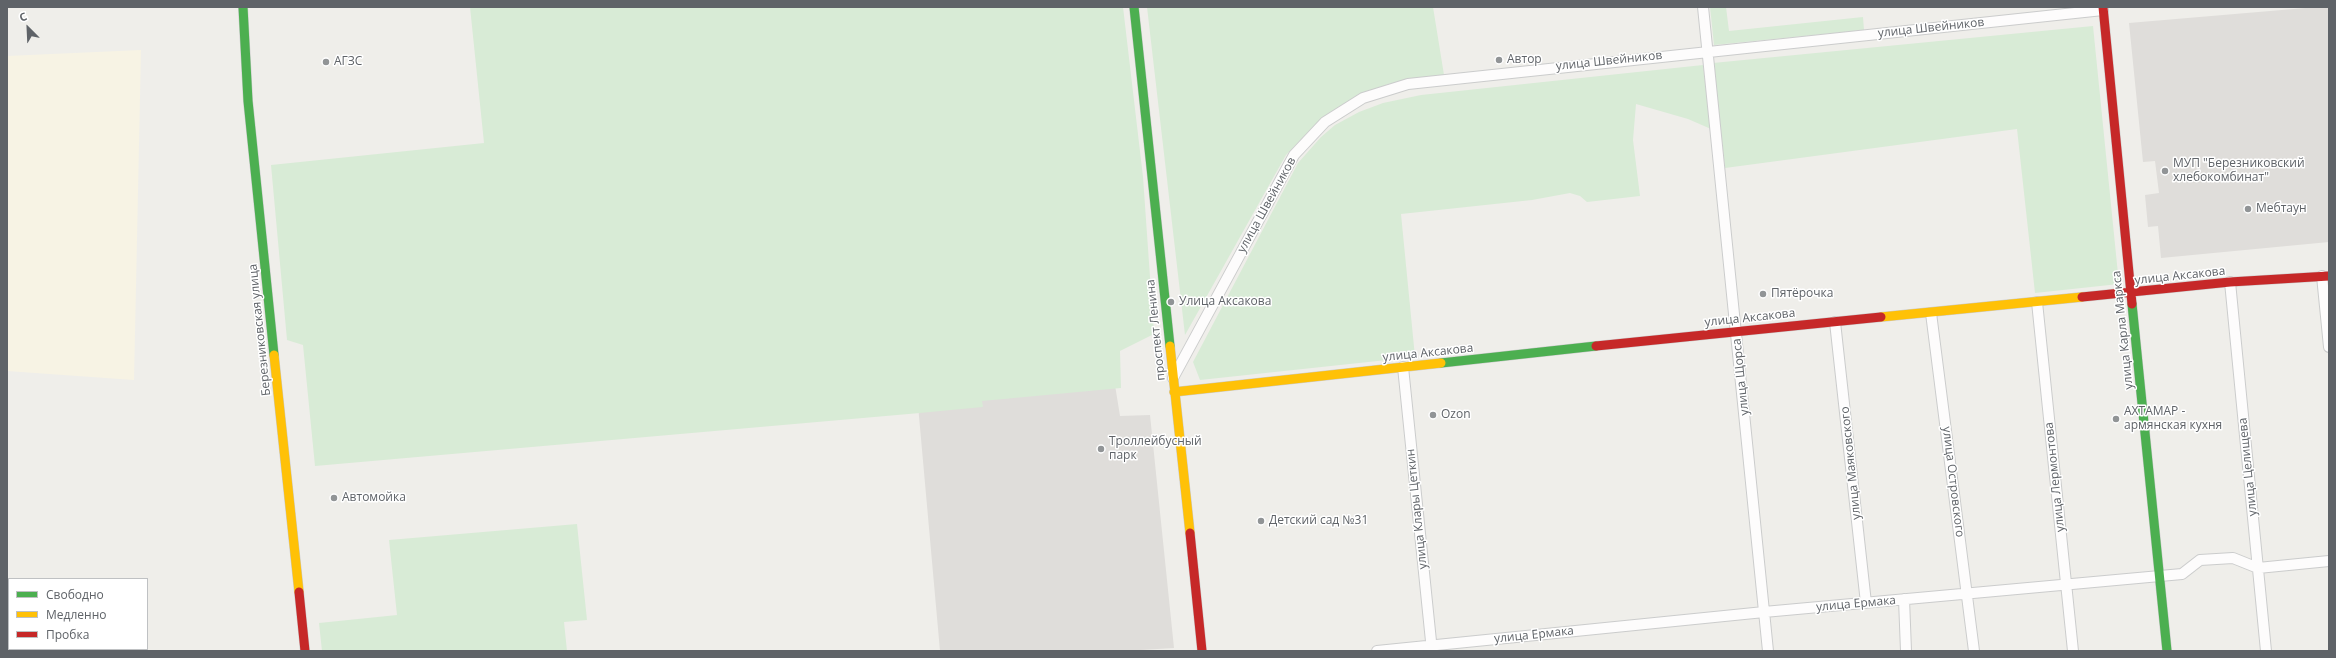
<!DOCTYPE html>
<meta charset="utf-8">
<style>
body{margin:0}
#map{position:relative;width:2336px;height:658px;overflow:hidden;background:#efeeea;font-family:"Open Sans",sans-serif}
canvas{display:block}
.frame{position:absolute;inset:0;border:8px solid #5f6368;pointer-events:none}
.legend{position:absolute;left:8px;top:578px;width:140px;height:72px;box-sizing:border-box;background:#fff;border:1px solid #bfc1c3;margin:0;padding:5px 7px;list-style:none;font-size:12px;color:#5f6368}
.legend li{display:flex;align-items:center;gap:8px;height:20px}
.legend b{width:20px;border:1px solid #bfc1c3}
.north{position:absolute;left:8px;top:8px;width:40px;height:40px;-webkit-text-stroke:3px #fff;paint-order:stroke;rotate:336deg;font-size:11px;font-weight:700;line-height:16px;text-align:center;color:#5f6368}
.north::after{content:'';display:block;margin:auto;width:14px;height:18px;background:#5f6368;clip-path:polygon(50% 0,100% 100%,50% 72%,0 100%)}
</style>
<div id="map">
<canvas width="2336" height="658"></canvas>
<div class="frame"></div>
<ul class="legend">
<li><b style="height:5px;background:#4caf50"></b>Свободно</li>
<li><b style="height:5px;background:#ffc107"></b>Медленно</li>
<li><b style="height:5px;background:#c62828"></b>Пробка</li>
</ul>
<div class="north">С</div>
</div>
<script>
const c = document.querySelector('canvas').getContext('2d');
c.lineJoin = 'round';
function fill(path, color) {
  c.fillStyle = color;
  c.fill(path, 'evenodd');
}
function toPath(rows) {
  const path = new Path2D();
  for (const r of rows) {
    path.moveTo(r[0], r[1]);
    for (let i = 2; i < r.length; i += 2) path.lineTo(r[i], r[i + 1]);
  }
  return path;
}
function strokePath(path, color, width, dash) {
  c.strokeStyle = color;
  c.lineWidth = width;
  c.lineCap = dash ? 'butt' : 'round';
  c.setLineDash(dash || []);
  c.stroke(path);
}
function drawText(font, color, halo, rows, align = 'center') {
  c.font = font + ' "Open Sans",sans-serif';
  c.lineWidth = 3;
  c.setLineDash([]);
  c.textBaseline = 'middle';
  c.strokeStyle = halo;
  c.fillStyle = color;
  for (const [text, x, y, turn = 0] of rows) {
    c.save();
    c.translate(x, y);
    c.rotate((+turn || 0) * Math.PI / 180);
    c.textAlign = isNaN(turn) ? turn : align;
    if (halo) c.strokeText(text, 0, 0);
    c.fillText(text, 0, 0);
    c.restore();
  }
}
fill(toPath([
 [141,50,134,380,7,371,7,56]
]), '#f7f3e4');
fill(toPath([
 [2317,7,2329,7,2329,242,2161,258,2158,226,2148,227,2145,195,2159,193,2155,161,2143,162,2129,23],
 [1115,385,1120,416,1150,415,1174,648,1124,651,940,651,918,405]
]), '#dfddda');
fill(toPath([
 [470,7,1123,7,1143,177,1154,334,1120,351,1121,388,982,401,983,407,920,413,315,466,303,345,287,340,271,165,484,143],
 [1147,7,1433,7,1444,75,1388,84,1345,104,1313,127,1286,155,1185,335],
 [1710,7,1726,7,1729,31,1863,17,1864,30,1714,45],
 [2093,26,2119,284,2035,293,2017,129,1725,168,1713,63],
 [1703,65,1711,129,1688,119,1636,104,1633,140,1640,196,1587,202,1580,196,1570,193,1532,200,1401,214,1415,357,1200,380,1193,362,1298,163,1321,137,1335,125,1359,112,1383,103,1421,95],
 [577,524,587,620,564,622,567,651,322,651,319,623,397,615,389,540]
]), '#d8ebd6');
const street = toPath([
 [1703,7,1768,651],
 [2322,276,2329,347],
 [2230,282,2266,651],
 [2037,302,2073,651],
 [1931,313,1974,651],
 [1835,322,1866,603],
 [1403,367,1432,651],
 [1173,378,1294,155,1325,122,1363,98,1408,84,2103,10],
 [1904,599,1906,651],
 [1377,651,1764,612,2182,574,2200,560,2233,558,2258,568,2329,561]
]);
const fast = toPath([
 [243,7,248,101,274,355],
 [1134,7,1170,346],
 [2132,304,2167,651],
 [1441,363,1596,346]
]);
const slow = toPath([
 [1881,317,2082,297],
 [1170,346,1190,533],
 [274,355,299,592],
 [1174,392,1441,363]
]);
const jam = toPath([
 [2103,7,2132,304],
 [2082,297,2230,282,2329,276],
 [1596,346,1881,317],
 [1190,533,1202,651],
 [299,592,305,651]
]);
strokePath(street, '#cbcccc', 12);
strokePath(fast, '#cacacb', 10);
strokePath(slow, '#cacacb', 10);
strokePath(jam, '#cacacb', 10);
strokePath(street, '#fdfcfc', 10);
strokePath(fast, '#4caf50', 9);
strokePath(slow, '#ffc107', 9);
strokePath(jam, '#c62828', 9);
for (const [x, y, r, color] of [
 [1499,60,4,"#919496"],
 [326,62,4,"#919496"],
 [2165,171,4,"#919496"],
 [2248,209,4,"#919496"],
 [1763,294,4,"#919496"],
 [1171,302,4,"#919496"],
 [1433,415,4,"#919496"],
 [2116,419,4,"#919496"],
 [1101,449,4,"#919496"],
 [334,498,4,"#919496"],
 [1261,521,4,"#919496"]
]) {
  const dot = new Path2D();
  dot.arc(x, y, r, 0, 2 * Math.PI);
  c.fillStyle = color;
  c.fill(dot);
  strokePath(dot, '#fff', 1.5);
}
drawText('12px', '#5f6368', '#fff', [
 ["улица Швейников",1931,28,-6],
 ["улица Швейников",1609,61,-6],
 ["улица Швейников",1267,205,-61],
 ["улица Аксакова",2180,276,-6],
 ["улица Аксакова",1750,318,-6],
 ["Березниковская улица",260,330,-96],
 ["проспект Ленина",1156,330,-96],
 ["улица Карла Маркса",2123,330,-96],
 ["улица Аксакова",1428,353,-6],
 ["улица Щорса",1741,377,-96],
 ["улица Маяковского",1851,463,-96],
 ["улица Целищева",2248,467,-96],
 ["улица Лермонтова",2055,477,-96],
 ["улица Островского",1953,482,83],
 ["улица Клары Цеткин",1417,509,-96],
 ["улица Ермака",1856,604,-5],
 ["улица Ермака",1534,635,-6]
]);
drawText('12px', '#5f6368', '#fff', [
 ["Автор",1507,60],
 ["АГЗС",334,62],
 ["МУП \"Березниковский",2173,164],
 ["хлебокомбинат\"",2173,178],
 ["Мебтаун",2256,209],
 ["Пятёрочка",1771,294],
 ["Улица Аксакова",1179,302],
 ["АХТАМАР -",2124,412],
 ["армянская кухня",2124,426],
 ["Ozon",1441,415],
 ["Троллейбусный",1109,442],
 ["парк",1109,456],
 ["Автомойка",342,498],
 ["Детский сад №31",1269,521]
], 'left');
</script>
